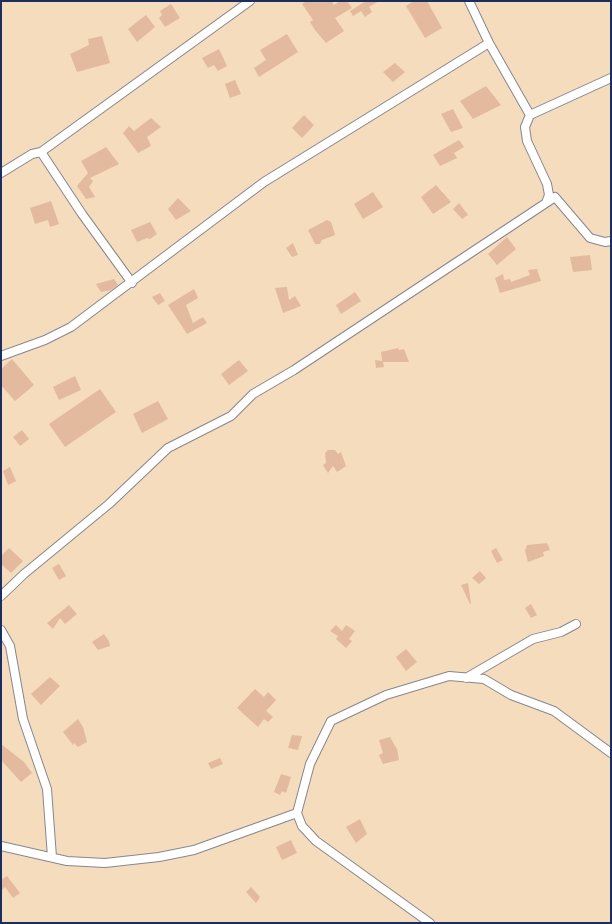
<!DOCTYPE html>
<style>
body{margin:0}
#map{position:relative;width:612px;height:924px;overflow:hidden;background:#f4dcbd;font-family:"IM FELL English",serif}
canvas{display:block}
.frame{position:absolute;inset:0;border:2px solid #1b2f5e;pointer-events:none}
</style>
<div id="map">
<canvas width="612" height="924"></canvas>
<div class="frame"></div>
</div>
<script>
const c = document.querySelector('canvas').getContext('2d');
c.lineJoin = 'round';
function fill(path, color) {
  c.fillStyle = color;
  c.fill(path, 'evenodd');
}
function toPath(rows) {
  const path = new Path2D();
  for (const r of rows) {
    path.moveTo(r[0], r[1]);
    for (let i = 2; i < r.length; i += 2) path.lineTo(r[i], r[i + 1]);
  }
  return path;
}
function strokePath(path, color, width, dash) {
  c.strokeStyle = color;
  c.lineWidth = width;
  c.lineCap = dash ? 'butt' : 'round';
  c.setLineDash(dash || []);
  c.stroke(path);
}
fill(toPath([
 [306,1,332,1,334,5,340,1,347,1,352,8,335,18,344,31,326,43,315,30,310,22,313,20,302,4],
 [366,1,379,1,369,7,372,12,365,17,361,11,353,16,350,11],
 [414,1,427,1,442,28,425,38,406,6],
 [171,4,180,18,165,27,159,18,162,15,160,11],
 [146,15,155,27,137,42,128,29],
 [287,34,298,52,259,77,254,68,266,60,260,50],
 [102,36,110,63,77,72,70,54,89,45,88,39],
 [219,49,227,66,218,71,214,65,208,68,202,58],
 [395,63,405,72,393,82,383,72],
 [235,80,241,94,230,98,225,84],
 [486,86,501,105,473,119,460,101],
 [453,109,463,128,451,132,441,114],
 [304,115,314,125,302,138,292,128],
 [151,118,161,127,147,137,151,146,138,153,123,133,129,126,134,131],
 [459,140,464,147,454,153,457,158,440,166,433,155],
 [106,147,119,164,90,178,93,181,89,187,95,197,86,199,77,186,88,173,81,161],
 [436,185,451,202,433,214,421,197],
 [373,192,383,207,363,219,354,204],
 [178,198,191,211,176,220,168,209],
 [51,201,59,224,50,227,48,220,35,224,30,208],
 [459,203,468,215,462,219,453,209],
 [327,220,331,222,335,235,322,240,320,244,315,244,308,230],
 [150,222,157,234,150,239,147,238,137,242,131,230],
 [507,237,516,249,497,265,488,254],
 [293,243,298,255,292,257,286,248],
 [590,255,592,270,573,272,570,257],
 [537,269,541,281,500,293,495,278,503,274,504,280,510,279,511,282,530,275,528,270],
 [114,279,118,285,111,290,101,292,96,284],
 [287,287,289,300,295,296,301,306,283,313,275,288],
 [194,289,198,298,186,305,193,323,203,317,207,323,187,334,168,305],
 [355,292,361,301,341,314,336,305],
 [160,293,165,301,158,305,152,297],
 [398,348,399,350,404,349,409,362,383,362,384,367,376,368,375,360,382,361,381,352],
 [12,359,34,385,15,401,1,385,1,369],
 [239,360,248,371,229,385,221,374],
 [75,376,81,390,59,400,53,387],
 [100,389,116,412,65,447,49,424],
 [158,401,168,419,142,433,133,414],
 [22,430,29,439,20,446,13,437],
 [328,450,335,450,338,454,341,452,346,466,337,472,333,466,328,473,323,465,326,463,325,453],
 [10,467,16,481,8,485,3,471],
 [547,543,550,550,543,552,544,556,528,562,525,551,527,545],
 [9,548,23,561,11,573,1,564,1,556],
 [496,548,503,560,497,563,491,551],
 [59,564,66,576,59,580,52,568],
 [480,571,486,578,479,584,472,578],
 [468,583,471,603,470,604,461,585],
 [531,604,537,615,531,618,525,608],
 [69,605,77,614,65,624,60,618,53,629,47,623],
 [336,625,342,631,346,625,355,631,349,639,352,641,346,648,336,639,338,636,330,631],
 [104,634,109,641,110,646,98,650,92,642],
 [406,649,417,662,406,671,396,657],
 [50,677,60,686,41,705,31,694],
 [255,689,264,697,268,692,276,700,266,711,273,717,268,722,264,719,258,727,237,708],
 [78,719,83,727,87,742,78,747,74,743,73,745,63,732],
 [292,735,302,736,298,750,288,748],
 [390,737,397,749,399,760,383,764,379,755,383,753,379,740],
 [1,744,24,762,32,773,21,782,1,760],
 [220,758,223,764,211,769,208,763],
 [281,774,291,777,286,793,282,791,280,795,274,792],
 [360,819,367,834,356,843,346,827],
 [291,840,297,853,282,860,276,847],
 [7,876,20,893,13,898,5,887,1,891,1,880],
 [251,887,260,897,256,903,246,892]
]), '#e3ba9d');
const street = toPath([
 [469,1,489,43,530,115],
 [41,152,82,214,132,283],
 [1,173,32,154,41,152,250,1],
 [546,203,555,197,590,238,605,242,611,241],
 [1,356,45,340,71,327,264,182,489,43],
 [1,596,24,574,109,504,168,448,231,416,253,394,294,370,546,203,549,195,547,184,527,141,525,127,530,115,611,78],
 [1,630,10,646,23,719,47,789,52,857],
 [466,678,533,639,561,632,576,624],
 [297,813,310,764,331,721,386,695,449,676,484,679,511,695,554,711,611,753],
 [1,846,67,861,105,863,159,857,194,850,297,813,302,826,316,841,430,923]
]);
strokePath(street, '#88868e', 10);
strokePath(street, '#fff', 8);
</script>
